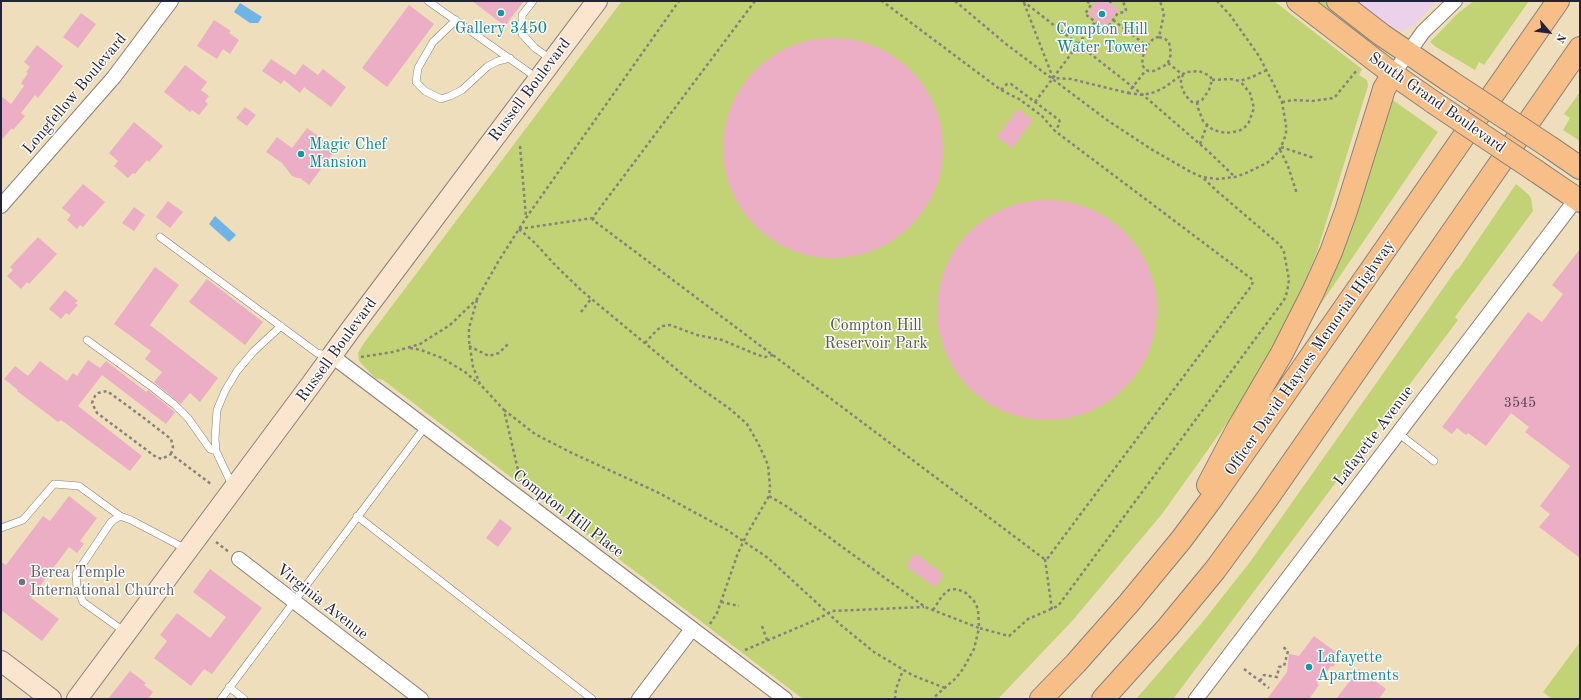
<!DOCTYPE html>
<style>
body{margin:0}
#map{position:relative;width:1581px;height:700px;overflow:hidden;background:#eedebc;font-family:"Old Standard TT",serif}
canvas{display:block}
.frame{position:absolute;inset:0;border:2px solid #22223b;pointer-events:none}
.north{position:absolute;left:1529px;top:12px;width:40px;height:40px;-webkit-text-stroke:3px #fdfcf7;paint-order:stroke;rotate:118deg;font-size:11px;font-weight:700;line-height:16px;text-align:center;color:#22223b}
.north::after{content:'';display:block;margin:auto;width:14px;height:18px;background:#22223b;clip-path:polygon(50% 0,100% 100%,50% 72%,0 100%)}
</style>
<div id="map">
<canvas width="1581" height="700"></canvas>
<div class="frame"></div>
<div class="north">N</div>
</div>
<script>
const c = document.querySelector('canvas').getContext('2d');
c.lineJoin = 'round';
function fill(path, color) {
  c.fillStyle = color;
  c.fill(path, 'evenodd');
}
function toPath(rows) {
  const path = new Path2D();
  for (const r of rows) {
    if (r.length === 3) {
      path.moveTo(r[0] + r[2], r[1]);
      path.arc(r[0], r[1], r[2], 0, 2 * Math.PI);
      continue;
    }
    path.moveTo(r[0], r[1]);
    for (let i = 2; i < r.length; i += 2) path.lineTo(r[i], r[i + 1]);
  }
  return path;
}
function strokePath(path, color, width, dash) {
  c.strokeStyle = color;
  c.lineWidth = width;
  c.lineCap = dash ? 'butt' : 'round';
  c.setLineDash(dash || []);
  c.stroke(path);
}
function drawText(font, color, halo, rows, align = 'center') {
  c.font = font + ' "Old Standard TT",serif';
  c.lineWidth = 3;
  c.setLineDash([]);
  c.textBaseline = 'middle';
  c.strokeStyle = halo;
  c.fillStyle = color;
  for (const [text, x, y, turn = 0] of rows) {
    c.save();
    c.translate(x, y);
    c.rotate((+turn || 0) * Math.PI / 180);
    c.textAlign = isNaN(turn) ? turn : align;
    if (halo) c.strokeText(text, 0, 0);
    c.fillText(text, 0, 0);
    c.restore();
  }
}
fill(toPath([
 [1354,1,1436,1,1413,26,1401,31,1389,27]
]), '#ecd1ea');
fill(toPath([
 [622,1,1274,1,1362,69,1359,75,1367,80,1368,86,1317,252,1294,307,1260,372,1232,416,1162,514,1073,620,998,699,803,699,383,380,375,378,359,361,358,353,364,343],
 [1315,1,1324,1,1373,38,1369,42],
 [1474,1,1529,1,1484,65,1479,62,1475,70,1436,47,1430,42,1458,13],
 [1580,92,1580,141,1563,130,1570,118,1564,114],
 [1390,98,1438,132,1312,317],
 [1516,184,1528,194,1531,198,1533,211,1455,317,1458,320,1173,699,1136,699,1201,624,1250,562,1456,270,1459,268],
 [1580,642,1580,699,1552,699,1543,692]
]), '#c2d376');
fill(toPath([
 [240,3,262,17,258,23,250,23,234,12],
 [215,216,236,235,229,242,209,224]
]), '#6eb4e5');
fill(toPath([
 [472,1,524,1,505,26],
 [1097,1,1107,1,1119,9,1105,27,1088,14],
 [409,5,434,24,387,87,362,68],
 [81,13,96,24,78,48,63,37],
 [214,20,231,31,229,33,239,40,230,54,223,49,217,59,197,46],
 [833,148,110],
 [37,45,63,66,38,98,35,95,21,113,25,116,13,130,12,128,1,140,1,96,11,104,24,86,21,83,28,73,26,72,30,67,24,62],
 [271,59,295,75,303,64,318,75,323,69,346,87,331,107,304,87,300,93,284,80,281,84,262,71],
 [185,65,207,82,201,90,209,96,205,101,208,104,199,115,192,110,190,112,164,92],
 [245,107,256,115,247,126,236,118],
 [1018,109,1033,120,1012,148,997,137],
 [134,122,163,146,149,162,147,160,135,174,133,173,128,178,114,166,118,161,109,153],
 [307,128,336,149,309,185,300,178,297,178,292,176,282,163,266,152,277,137,292,148],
 [83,184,105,202,83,227,80,225,77,229,67,220,71,215,62,208],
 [1047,310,110],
 [168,201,183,212,170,228,156,217],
 [134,207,145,215,134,231,122,223],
 [38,237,57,254,29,284,27,282,21,289,7,276,13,270,10,267],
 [1580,249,1580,558,1539,527,1550,514,1540,506,1570,466,1525,432,1529,427,1511,413,1486,446,1468,433,1466,435,1457,428,1452,434,1442,427,1528,312,1542,322,1563,294,1552,285],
 [155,267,179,285,150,325,218,378,200,402,190,393,181,404,154,382,162,372,145,359,151,351,114,324],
 [207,279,263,322,245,345,189,302],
 [65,290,78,301,75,303,78,305,69,315,66,313,61,319,49,309],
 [88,360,100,368,106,361,146,392,148,390,149,391,175,412,166,424,102,375,78,406,142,456,130,471,61,420,58,422,17,391,18,390,4,379,15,366,28,376,40,361,67,381,73,373,77,376],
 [69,496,97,518,80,541,84,544,77,553,69,547,31,598,59,619,42,641,1,610,1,562,6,565,43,516,50,521],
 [500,519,512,528,498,547,486,538],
 [915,553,944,575,935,587,906,566],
 [210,569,262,608,212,674,204,669,191,686,154,658,167,641,160,635,177,613,210,638,226,617,193,592],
 [1314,636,1341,656,1333,667,1331,666,1317,684,1319,685,1309,699,1267,699,1287,672,1289,654,1299,656],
 [1359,669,1386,689,1379,699,1336,699],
 [130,671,146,683,144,685,153,692,148,699,108,699]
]), '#ecaec4');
const lane = toPath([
 [428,1,537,78],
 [533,1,522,15,522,34,535,48,552,60],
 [456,20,433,42,418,68,416,82,425,91,441,99,450,96,462,90,488,66,498,61,510,58],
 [160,237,317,353,329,356],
 [87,340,152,387,175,405,188,418,210,449,216,451],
 [1398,433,1434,461],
 [232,485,216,451,215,439,217,410,225,391,237,371,254,351,281,326],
 [357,516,592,699],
 [1,528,23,520,54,484,79,486,120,516],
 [125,632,83,602,77,587,76,574,111,522,120,516,131,520,186,549],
 [229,687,244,699],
 [221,699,425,427]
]);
const street = toPath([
 [1393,74,1423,32,1455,1],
 [1,206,114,77,171,1],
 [332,356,785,699],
 [239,559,421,699],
 [639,699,692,629],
 [1196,699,1580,194]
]);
const secondary = toPath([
 [1,661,51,699],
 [77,699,312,383,351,329,597,1]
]);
const primary = toPath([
 [1298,1,1393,74,1433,102],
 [1338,1,1382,35,1448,80],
 [1551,148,1580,168],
 [1536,171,1580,201]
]);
const highway = toPath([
 [1208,485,1237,430,1282,353,1313,292,1331,252,1346,211,1381,99,1384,89,1393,74],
 [1041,699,1076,663,1129,603,1181,540,1213,497,1558,1],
 [1103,699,1168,627,1215,570,1267,499,1580,48]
]);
strokePath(lane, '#88807c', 8);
strokePath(street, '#88807c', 16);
strokePath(secondary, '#88807c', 22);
strokePath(primary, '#88807c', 24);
strokePath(highway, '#88807c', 24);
strokePath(toPath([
 [755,1,594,216,593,220,1043,558,1047,559,1252,285,1253,280,1055,131,1042,116,1019,99,1001,90,882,1],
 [955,1,1006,44,1107,120,1151,149,1189,171,1202,177,1217,179,1235,177,1246,173,1267,163,1275,156,1281,147,1286,134,1286,125,1282,102,1274,85,1259,56,1230,15,1217,1],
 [1023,1,1143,95,1209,152,1235,177],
 [1087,1,1091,5,1085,14,1106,30,1118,13,1125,12,1126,10,1123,1],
 [1024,3,1053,78,1071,79,1128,93,1146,70],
 [1110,3,1111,1],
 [1113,20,1147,46],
 [1159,37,1165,39,1169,42,1171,54,1168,63,1164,66,1154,71,1149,71,1146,70,1142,65,1143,56,1147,46,1154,38,1159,37,1164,14,1160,1],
 [1168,63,1183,75],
 [1212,80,1230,79,1240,81,1252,77,1267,70],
 [1001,90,1007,84,1011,84,1059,120,1060,123,1055,131],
 [1128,93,1143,95,1155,92,1165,87,1186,72,1199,71,1210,76,1212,80,1209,90,1202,100,1197,102,1192,102,1185,95,1181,85,1181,79,1183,75],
 [1035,102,1095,22],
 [1197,102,1198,108,1203,121,1213,130,1226,133,1239,131,1245,127,1249,122,1254,108,1250,93,1240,81],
 [1282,102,1293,100,1312,101,1334,98,1357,70],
 [1200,144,1207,125],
 [520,146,526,217],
 [1281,147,1314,158],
 [1280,150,1288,166,1297,194],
 [519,229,535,243,556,266,582,291,693,383,730,409,747,424,758,443,768,465,770,487,769,496,786,506,925,607,979,628,974,649,963,669,956,678,932,699],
 [519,229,593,218],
 [477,300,469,328,469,341,473,367,480,384,504,410,518,470,518,478],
 [581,312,591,299],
 [645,343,657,330,663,326,670,325,697,335,722,340,758,355,765,357,773,355],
 [469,346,489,356,499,353,508,344],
 [410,348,421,350,442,358,465,372,479,384],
 [361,357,393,352,420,344,450,325,477,299,498,262,526,218,679,1],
 [504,410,535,434,570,452,659,493,727,530,768,558,842,626,874,652,912,675,945,688],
 [171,454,173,447,171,439,140,415,107,391,98,393,95,396,92,403,97,413,156,457,162,459,171,454,211,484],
 [216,542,229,552],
 [1045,559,1052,610],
 [721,602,739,606],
 [933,610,942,596,949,590,957,589,966,593,974,601,978,609,979,628,1009,636,1028,619,1058,606,1284,300,1287,292,1289,280,1284,252,1280,245,1218,192,1202,177],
 [710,624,717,613,738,553,747,534,769,496],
 [762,626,767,640],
 [745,650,818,619,832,611,924,607],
 [1244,669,1269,688],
 [1260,681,1264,675,1277,677,1279,667,1284,666,1288,651,1282,646],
 [895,699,896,689,903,670]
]), '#88807c', 2.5, [3, 3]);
strokePath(lane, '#fff', 7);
strokePath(street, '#fff', 14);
strokePath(secondary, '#fce5cf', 20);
strokePath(primary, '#f7be88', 22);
strokePath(highway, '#f7be88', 22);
const primaryBridge = toPath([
 [1448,80,1551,148],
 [1433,102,1536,171]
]);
strokePath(primaryBridge, '#88807c', 24, []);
strokePath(primaryBridge, '#f7be88', 22);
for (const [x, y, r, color] of [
 [501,13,4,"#0f9aa8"],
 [1102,14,4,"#0f9aa8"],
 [301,154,4,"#0f9aa8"],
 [22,582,4,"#6b7280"],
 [1309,667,4,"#0f9aa8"]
]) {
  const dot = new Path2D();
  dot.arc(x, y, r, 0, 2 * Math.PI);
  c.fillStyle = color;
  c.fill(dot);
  strokePath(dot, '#fdfcf7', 1.5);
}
drawText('14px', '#54455d', null, [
 ["3545",1520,403]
]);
drawText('16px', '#0d838f', '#fdfcf7', [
 ["Gallery 3450",501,29],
 ["Compton Hill",1102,30],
 ["Water Tower",1102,48],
 ["Magic Chef",309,145,"left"],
 ["Mansion",309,163,"left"],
 ["Lafayette",1317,658,"left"],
 ["Apartments",1317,676,"left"]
]);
drawText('16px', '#22223b', '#fdfcf7', [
 ["Russell Boulevard",530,90,-53],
 ["Longfellow Boulevard",75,94,-50],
 ["South Grand Boulevard",1437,103,35],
 ["Russell Boulevard",337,350,-54],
 ["Officer David Haynes Memorial Highway",1310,358,-55],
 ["Lafayette Avenue",1374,436,-53],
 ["Compton Hill Place",568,514,37],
 ["Virginia Avenue",322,602,38]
]);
drawText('16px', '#52574d', '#fdfcf7', [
 ["Compton Hill",876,326],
 ["Reservoir Park",876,344]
]);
drawText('16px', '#5b616d', '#fdfcf7', [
 ["Berea Temple",30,573],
 ["International Church",30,591]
], 'left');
</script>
